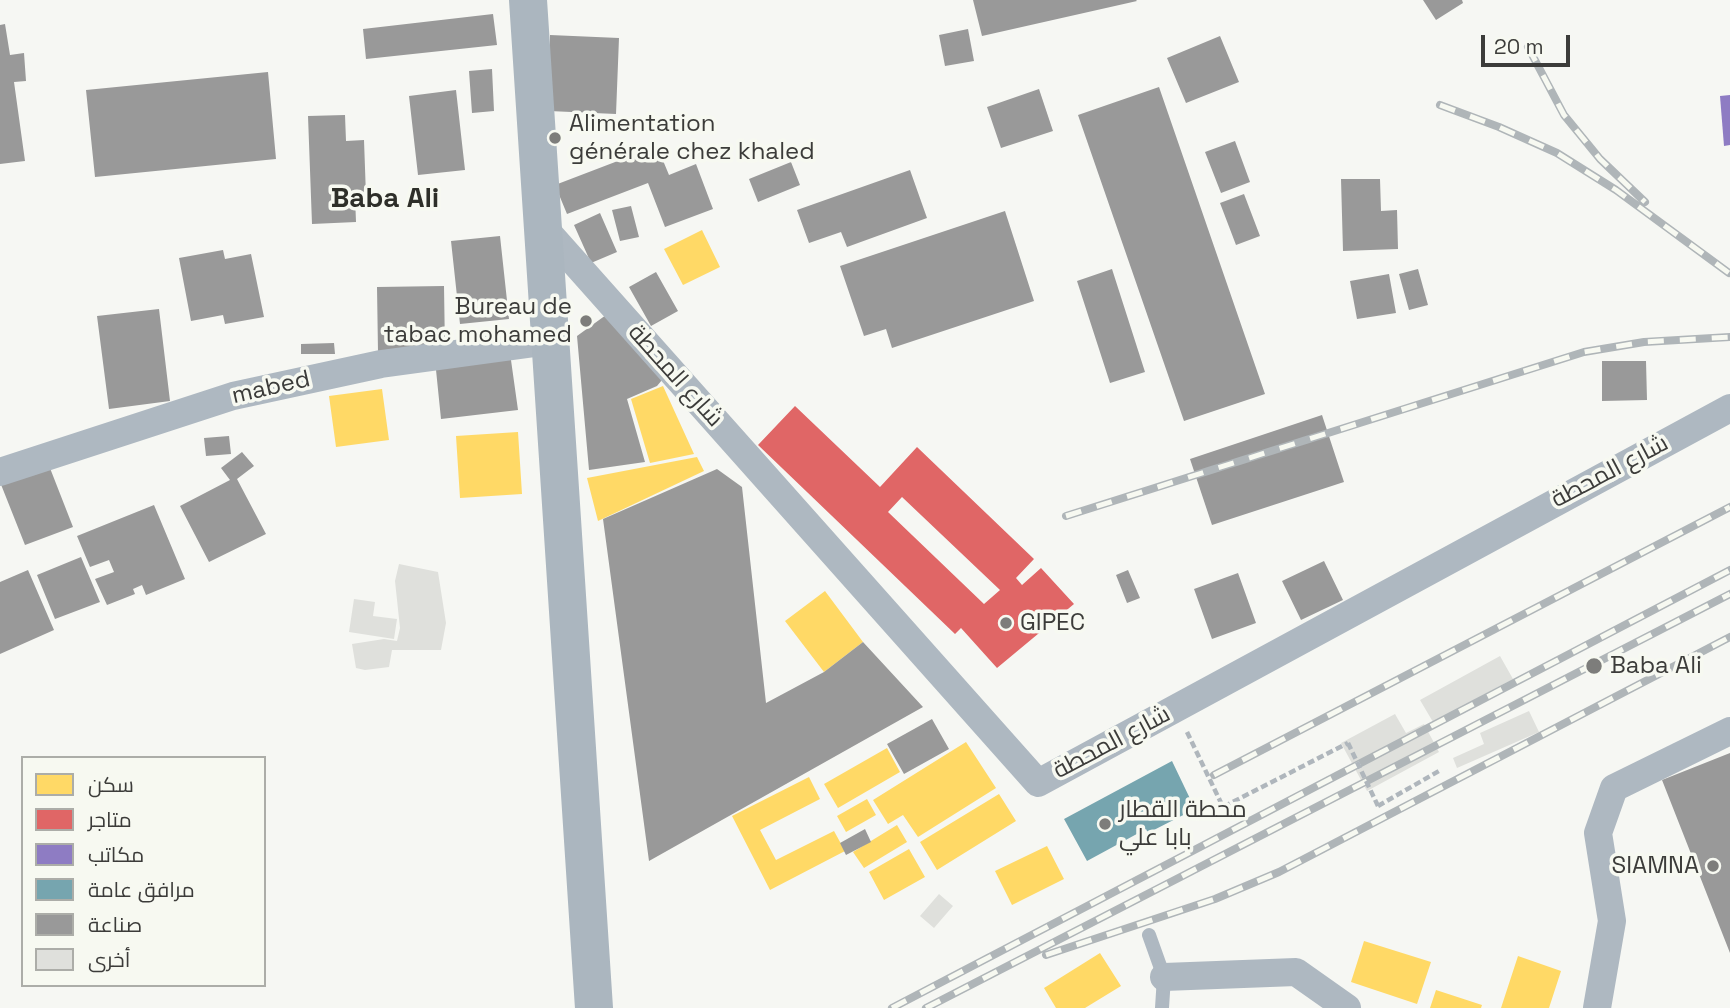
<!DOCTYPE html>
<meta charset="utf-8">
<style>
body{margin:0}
#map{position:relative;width:1730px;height:1008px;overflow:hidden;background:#f6f7f3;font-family:"Space Grotesk",Cairo,sans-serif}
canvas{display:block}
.legend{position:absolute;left:21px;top:756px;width:245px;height:231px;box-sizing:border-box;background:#f7f9f1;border:2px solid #acada8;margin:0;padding:9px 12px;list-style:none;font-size:21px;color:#3c3c3a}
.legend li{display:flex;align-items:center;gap:14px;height:35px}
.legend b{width:35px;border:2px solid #acada8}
.scale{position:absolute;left:1481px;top:35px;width:89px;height:32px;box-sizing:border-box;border:4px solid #3c3c3a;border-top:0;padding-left:9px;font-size:21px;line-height:24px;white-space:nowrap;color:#3c3c3a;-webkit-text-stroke:5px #f7f9f1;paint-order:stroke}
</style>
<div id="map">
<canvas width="1730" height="1008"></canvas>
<ul class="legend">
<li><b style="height:19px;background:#ffd966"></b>سكن</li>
<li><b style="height:19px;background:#e06666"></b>متاجر</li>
<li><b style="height:19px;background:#8e7cc3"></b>مكاتب</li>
<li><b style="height:19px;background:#76a5af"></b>مرافق عامة</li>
<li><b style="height:19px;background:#999"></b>صناعة</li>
<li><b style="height:19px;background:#dfe0dc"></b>أخرى</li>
</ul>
<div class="scale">20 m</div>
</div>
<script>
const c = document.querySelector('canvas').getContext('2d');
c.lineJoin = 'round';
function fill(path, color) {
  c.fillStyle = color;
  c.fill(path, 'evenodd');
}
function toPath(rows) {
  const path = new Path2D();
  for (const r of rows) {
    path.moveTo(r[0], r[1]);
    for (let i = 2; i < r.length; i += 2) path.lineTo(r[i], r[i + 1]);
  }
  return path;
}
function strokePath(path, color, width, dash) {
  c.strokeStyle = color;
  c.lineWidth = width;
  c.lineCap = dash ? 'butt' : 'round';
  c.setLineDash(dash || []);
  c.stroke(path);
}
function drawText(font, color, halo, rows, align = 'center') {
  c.font = font + ' "Space Grotesk",Cairo,sans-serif';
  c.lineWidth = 7;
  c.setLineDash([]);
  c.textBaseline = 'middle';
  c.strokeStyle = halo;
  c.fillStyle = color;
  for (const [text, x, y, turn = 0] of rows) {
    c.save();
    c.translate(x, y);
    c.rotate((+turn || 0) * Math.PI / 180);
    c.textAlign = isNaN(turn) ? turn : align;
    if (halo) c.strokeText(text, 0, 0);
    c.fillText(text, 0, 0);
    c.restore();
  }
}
fill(toPath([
 [702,230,720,267,683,285,664,249],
 [663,386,694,454,650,463,631,399],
 [382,389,389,440,336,447,329,396],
 [518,432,522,494,460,498,456,436],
 [697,457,704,471,598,521,587,478],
 [825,591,863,642,824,672,785,621],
 [966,742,996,788,918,837,903,815,888,824,873,800],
 [887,748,900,772,838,808,824,784],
 [809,777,820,799,760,830,776,860,834,831,845,851,770,890,732,816],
 [999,794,1016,821,937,870,920,842],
 [867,799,876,815,846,832,837,816],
 [897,825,907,842,864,868,853,852],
 [1047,846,1064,879,1012,905,995,871],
 [909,849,925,877,884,900,869,872],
 [1364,941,1431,962,1417,1004,1351,982],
 [1100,953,1121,986,1085,1008,1056,1008,1044,988],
 [1518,956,1561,971,1549,1008,1501,1008],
 [1436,990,1482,1005,1481,1008,1430,1008]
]), '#ffd966');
fill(toPath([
 [795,406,880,487,917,447,1034,559,1016,578,1022,585,1041,568,1074,604,997,668,961,628,955,634,758,445],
 [902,497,1000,590,984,604,888,512]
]), '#e06666');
fill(toPath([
 [1730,95,1730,145,1724,146,1720,96]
]), '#8e7cc3');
fill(toPath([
 [1172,761,1195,809,1148,833,1146,829,1087,861,1064,819]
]), '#76a5af');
fill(toPath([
 [973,0,1136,0,1137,1,982,36],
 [1423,0,1462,0,1463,3,1436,20],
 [493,14,497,45,366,59,363,29],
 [5,24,10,55,24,53,26,81,14,82,25,161,0,164,0,25],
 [968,29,974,61,945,66,939,35],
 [550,35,619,38,616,114,549,111],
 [1220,36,1239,82,1186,103,1167,58],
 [492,69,494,111,472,113,469,71],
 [268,72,276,159,95,177,86,90],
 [1159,87,1265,394,1184,421,1078,115],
 [1039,89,1053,131,1001,148,987,107],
 [456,90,465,170,418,175,409,96],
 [345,115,346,141,364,140,366,196,355,196,356,222,312,224,308,116],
 [1235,141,1250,182,1221,193,1205,152],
 [657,146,669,175,696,164,713,209,665,227,648,183,567,214,555,185],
 [791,162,800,185,758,202,749,179],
 [910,170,927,218,847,247,841,232,809,243,797,210],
 [1341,179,1380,179,1381,211,1397,210,1398,249,1343,251],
 [1244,194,1260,236,1236,245,1220,203],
 [631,206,639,237,620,241,612,210],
 [1005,211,1034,301,892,348,886,329,864,336,840,266],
 [600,213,617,252,591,263,574,225],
 [500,236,509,319,460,324,451,241],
 [223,250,225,259,251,254,264,317,225,324,223,315,191,321,179,258],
 [1112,269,1145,372,1110,383,1077,281],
 [1418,269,1428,305,1409,310,1399,274],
 [656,272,678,311,651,326,629,287],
 [1389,274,1396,313,1357,319,1350,281],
 [444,286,445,351,378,352,377,287],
 [159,309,170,401,109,409,97,316],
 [606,315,662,380,657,386,627,399,645,462,589,470,577,336],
 [334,343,335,354,301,354,301,344],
 [510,353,518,410,441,419,435,360],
 [1602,361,1646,361,1647,400,1602,401],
 [1322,415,1344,482,1212,525,1190,459],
 [229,436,231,454,206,456,204,438],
 [242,452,254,466,237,479,266,534,209,562,180,506,230,480,221,468],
 [48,463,73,527,25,545,0,482],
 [717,469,742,487,766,703,824,672,863,642,923,707,649,861,603,519],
 [154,505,185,579,146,595,142,585,133,589,135,594,107,605,95,579,114,572,109,560,90,567,77,536],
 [81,557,100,602,55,619,37,575],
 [1324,561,1343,600,1301,620,1282,581],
 [28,570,54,630,0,654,0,582],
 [1128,570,1140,598,1127,603,1116,575],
 [1238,573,1256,623,1212,639,1194,589],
 [932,719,949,749,904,774,887,744],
 [1730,753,1730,953,1662,780],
 [865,829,871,842,846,855,840,843]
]), '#999');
fill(toPath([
 [399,564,438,572,446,623,441,650,392,650,389,667,365,670,356,668,352,644,384,639,397,641,400,628,395,581],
 [354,599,375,602,373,616,397,619,394,639,349,632],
 [1500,656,1513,679,1433,722,1420,700],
 [1529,711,1539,732,1457,768,1453,758,1484,744,1480,733],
 [1395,714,1406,733,1424,724,1439,752,1367,791,1341,743],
 [939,894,953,906,934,928,920,916]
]), '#dfe0dc');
strokePath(toPath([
 [1187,732,1223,807,1348,743],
 [1378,806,1439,771]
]), '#afb6bc', 4.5, [7, 3.5]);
strokePath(toPath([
 [1149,935,1164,977,1162,1008]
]), '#aeb8c1', 14);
strokePath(toPath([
 [543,227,1038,783,1730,408],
 [0,472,233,396,381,364,550,341],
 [1164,977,1296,972,1347,1008],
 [1597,1008,1612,921,1598,833,1614,788,1730,731]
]), '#aeb8c1', 28);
strokePath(toPath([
 [528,0,594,1008]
]), '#abb6bf', 38);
const rail = toPath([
 [1528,47,1564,115,1600,159,1645,202],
 [1440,105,1499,127,1557,153,1616,190,1729,273],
 [1066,516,1584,352,1644,342,1730,337],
 [1214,775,1730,507],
 [1046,955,1215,899,1279,872,1730,637],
 [892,1008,1730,570],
 [926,1008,1730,594]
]);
strokePath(rail, '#afb5b8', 8);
strokePath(rail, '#f7f9f1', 5, [16]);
strokePath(toPath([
 [1348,743,1378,806]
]), '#afb6bc', 4.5, [7, 3.5]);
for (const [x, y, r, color] of [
 [555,138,7,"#7d7d7b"],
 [586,321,7,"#7d7d7b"],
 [1006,623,7,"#7d7d7b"],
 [1594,666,9,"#7d7d7b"],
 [1105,824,7,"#7d7d7b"],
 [1713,866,7,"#7d7d7b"]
]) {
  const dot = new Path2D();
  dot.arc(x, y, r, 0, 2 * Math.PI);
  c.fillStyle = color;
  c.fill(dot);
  strokePath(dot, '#f7f9f1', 2.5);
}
drawText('24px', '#3c3c3a', '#f7f9f1', [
 ["Alimentation",569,124],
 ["générale chez khaled",569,152],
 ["Bureau de",572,307,"right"],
 ["tabac mohamed",572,335,"right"],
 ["GIPEC",1020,623],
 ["Baba Ali",1610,666],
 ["محطة القطار",1119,810],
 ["بابا علي",1119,838],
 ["SIAMNA",1699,866,"right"]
], 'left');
drawText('24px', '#3c3c3a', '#f7f9f1', [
 ["شارع المحطة",675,376,48],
 ["mabed",271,388,-13],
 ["شارع المحطة",1610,472,-28],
 ["شارع المحطة",1112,743,-28]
]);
drawText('bold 28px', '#2e2f29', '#f7f9f1', [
 ["Baba Ali",385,199]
]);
</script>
